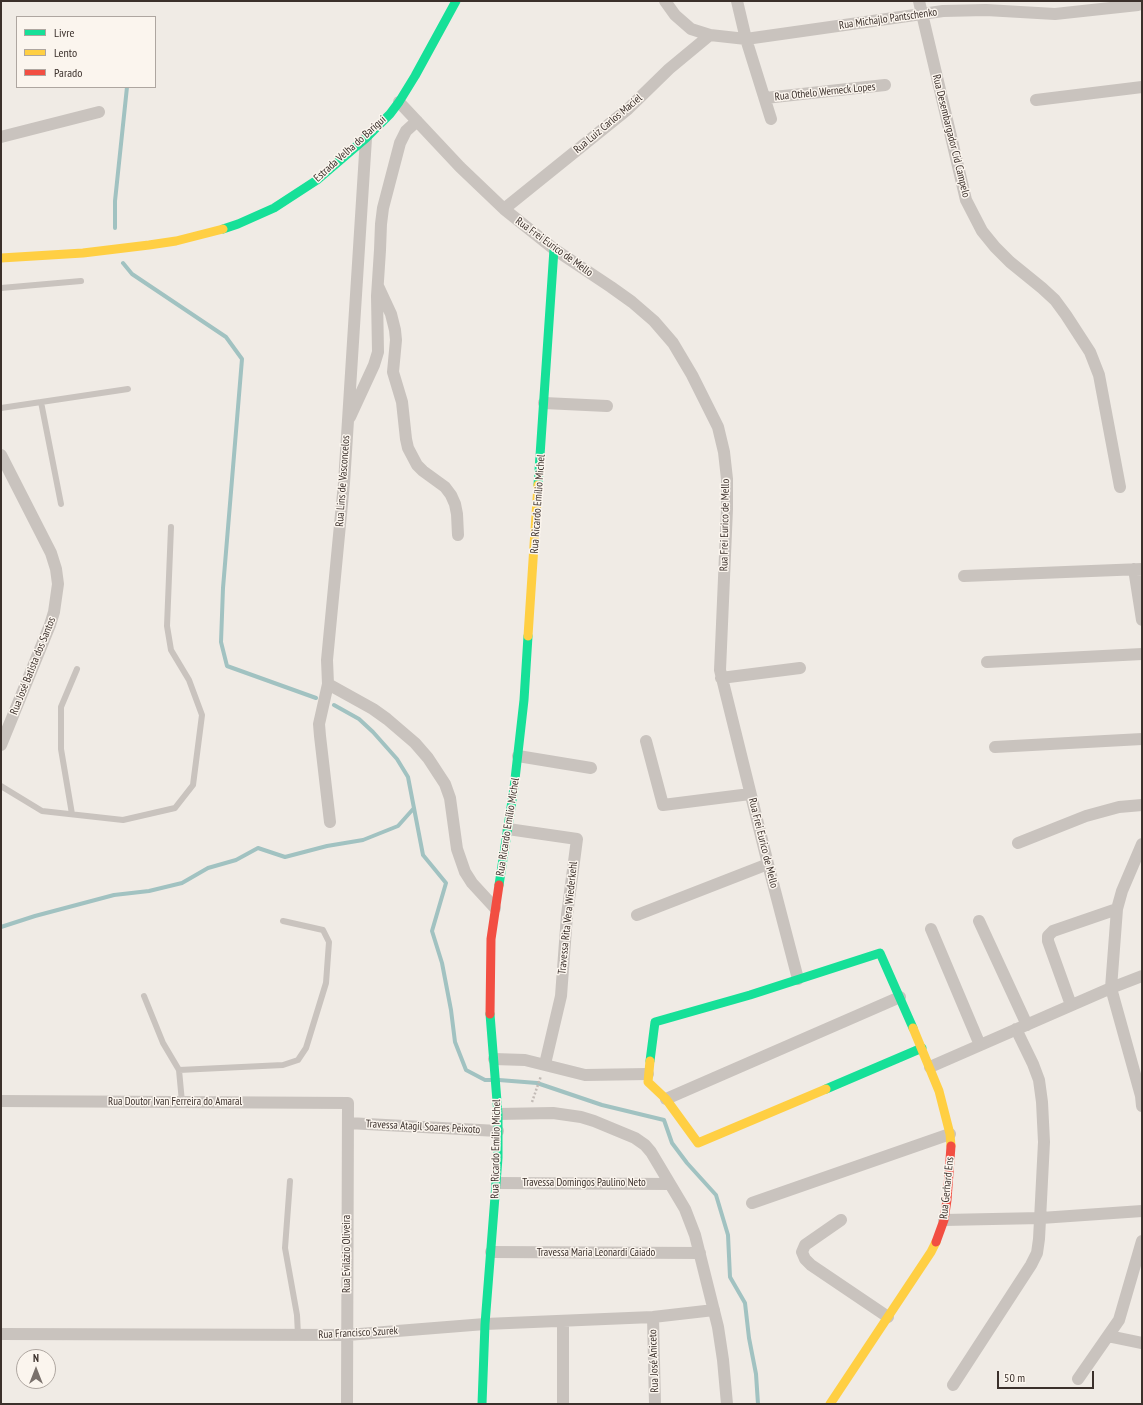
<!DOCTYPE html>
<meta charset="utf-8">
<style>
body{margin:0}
#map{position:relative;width:1143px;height:1405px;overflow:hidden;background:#f0ebe5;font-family:"PT Sans Narrow",sans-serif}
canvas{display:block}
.frame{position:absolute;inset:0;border:2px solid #3b302b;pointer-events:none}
.legend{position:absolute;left:16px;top:16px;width:140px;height:72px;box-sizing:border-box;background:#fbf5ee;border:1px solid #aea6a0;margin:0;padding:5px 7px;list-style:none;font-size:12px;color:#3b302b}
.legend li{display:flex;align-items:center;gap:8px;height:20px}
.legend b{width:20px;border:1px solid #aea6a0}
.north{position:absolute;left:16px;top:1349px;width:40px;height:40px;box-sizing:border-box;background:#fbf5ee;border:1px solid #aea6a0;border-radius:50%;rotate:0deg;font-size:11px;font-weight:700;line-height:16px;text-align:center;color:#3b302b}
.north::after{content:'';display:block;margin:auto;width:14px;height:18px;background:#7a716c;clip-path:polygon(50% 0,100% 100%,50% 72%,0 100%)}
.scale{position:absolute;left:997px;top:1371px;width:97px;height:18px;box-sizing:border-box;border:2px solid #3b302b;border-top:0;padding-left:5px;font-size:12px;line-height:14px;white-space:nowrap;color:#3b302b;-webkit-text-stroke:3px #fbf5ee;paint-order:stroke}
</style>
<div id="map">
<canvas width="1143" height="1405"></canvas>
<div class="frame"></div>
<ul class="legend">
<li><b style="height:5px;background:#16e098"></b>Livre</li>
<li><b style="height:5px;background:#ffcf43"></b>Lento</li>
<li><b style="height:5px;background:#f24e42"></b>Parado</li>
</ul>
<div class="north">N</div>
<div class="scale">50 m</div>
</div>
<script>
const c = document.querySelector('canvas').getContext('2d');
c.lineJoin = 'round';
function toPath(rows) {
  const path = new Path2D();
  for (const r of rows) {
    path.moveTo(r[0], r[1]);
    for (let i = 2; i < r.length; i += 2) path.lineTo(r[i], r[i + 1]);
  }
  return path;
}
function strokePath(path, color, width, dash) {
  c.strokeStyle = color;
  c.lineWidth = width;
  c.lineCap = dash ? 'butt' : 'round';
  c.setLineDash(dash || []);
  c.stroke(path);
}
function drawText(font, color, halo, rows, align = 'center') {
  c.font = font + ' "PT Sans Narrow",sans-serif';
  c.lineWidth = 3;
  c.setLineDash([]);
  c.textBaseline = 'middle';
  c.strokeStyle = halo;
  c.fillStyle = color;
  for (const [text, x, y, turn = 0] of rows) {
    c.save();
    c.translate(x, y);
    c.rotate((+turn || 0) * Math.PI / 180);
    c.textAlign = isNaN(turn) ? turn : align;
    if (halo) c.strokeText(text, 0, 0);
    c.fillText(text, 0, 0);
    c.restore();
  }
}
strokePath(toPath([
 [115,228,115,201,127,87],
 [123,263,132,274,226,337,242,359,223,588,221,642,227,666,316,698],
 [334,705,359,719,373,732,397,759,408,777,423,855,446,883,432,931,442,963,451,1010,455,1042,466,1070,485,1080,492,1080],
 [1,927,35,916,114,895,149,891,182,883,208,868,236,860,258,848,285,857,327,846,363,840,398,826,414,808],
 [499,1080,537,1083,602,1105,664,1120,672,1143,687,1163,716,1195,728,1235,730,1277,745,1303,749,1338,756,1374,758,1404]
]), '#a1c2c1', 4);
strokePath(toPath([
 [532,1102,541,1076]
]), '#c2bbb6', 2.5, [2, 2]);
strokePath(toPath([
 [1,288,81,281],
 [41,402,61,504],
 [1,408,128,389],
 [1,786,42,811,123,820,175,808,193,785,202,715,189,680,171,650,167,626,171,527],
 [72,814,61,749,61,707,77,669],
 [144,996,163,1043,179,1070],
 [182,1102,179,1070,283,1065,298,1060,306,1048,326,983,329,942,323,930,283,921],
 [290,1181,285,1248,297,1315,298,1335]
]), '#c9c3be', 6);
strokePath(toPath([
 [665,1,675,15,691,29,710,35,746,39,943,11,986,10,1055,14,1138,5],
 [737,1,746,39,771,119],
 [919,1,966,200,982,231,995,247,1010,262,1042,288,1055,300,1066,315,1090,352,1099,375,1120,487],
 [765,98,885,85],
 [1036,100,1142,87],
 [399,102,460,167,504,209,554,249,611,287,632,302,654,321,673,343,692,375,718,427,724,452,727,479,727,509,720,670,768,864,798,979],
 [1,137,99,112],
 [504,209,628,109,669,69,710,35],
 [378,286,391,314,395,330,396,340,393,372,402,402,406,439,408,448,417,465,423,471,445,487,451,495,455,504,457,514,458,535],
 [544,403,607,406],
 [350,417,374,365,378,352,377,296,380,250,381,224,383,208,400,143,406,131,417,121],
 [1,455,51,553,56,569,58,584,54,612,50,625,1,745],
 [1134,569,1142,620],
 [964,576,1142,569],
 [987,662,1142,654],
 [721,678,800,668],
 [328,684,373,709,387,719,415,743,428,758,445,784,450,798,457,849,465,872,472,883,495,908],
 [646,741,663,805,750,794],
 [995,747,1142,739],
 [518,756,591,768],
 [330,822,320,736,319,724,328,684,327,660,344,483,366,138],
 [508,829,577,839,567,915,561,996,545,1064],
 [1018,843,1086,816,1119,807,1142,805],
 [1142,844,1122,891,1117,909,1111,988,1141,1096,1142,1106],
 [637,915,768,864],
 [979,921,1027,1025],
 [931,929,980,1045],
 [1071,1005,1048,941,1048,936,1053,931,1117,909],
 [494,1059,525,1060,585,1075,648,1074],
 [930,1067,1111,988,1142,976],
 [666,1099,900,997],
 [1,1101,348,1103,347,1404],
 [498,1114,553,1113,581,1117,594,1121,635,1138,645,1145,651,1152,685,1209,695,1235,718,1327,723,1360,727,1404],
 [348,1123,498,1131],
 [497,1183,670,1184],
 [752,1203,950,1134],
 [841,1220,805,1245,802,1252,805,1259,811,1265,888,1317],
 [944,1220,1041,1218,1142,1211],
 [491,1252,700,1253],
 [653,1317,655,1404],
 [1,1334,347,1335,485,1324,653,1317,714,1310],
 [1108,1336,1142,1343],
 [1078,1379,1119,1320,1142,1241],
 [953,1385,1031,1265,1037,1253,1039,1239,1044,1142,1042,1102,1039,1080,1033,1064,1016,1029],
 [563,1404,563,1321]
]), '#c9c3be', 12);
strokePath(toPath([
 [223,229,238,224,274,208,317,180,366,138,390,114,399,102,415,76,456,1],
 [538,485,554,249],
 [499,885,514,788,524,700,528,636],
 [650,1061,655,1022,750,995,880,953,913,1028],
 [826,1089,922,1048],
 [482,1404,485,1324,498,1158,498,1114,490,1014]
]), '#16e098', 9);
strokePath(toPath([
 [1,258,83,253,149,245,176,241,223,229],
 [528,636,538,485],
 [913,1028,939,1091,950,1134,951,1146],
 [650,1061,648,1082,666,1099,698,1143,826,1089],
 [830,1404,931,1252,936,1242]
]), '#ffcf43', 9);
strokePath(toPath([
 [490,1014,491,939,499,885],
 [936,1242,944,1220,947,1200,951,1146]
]), '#f24e42', 9);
drawText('11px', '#3b302b', '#fbf5ee', [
 ["Rua Michajlo Pantschenko",888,19,-8],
 ["Rua Othelo Werneck Lopes",825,92,-6],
 ["Rua Luiz Carlos Maciel",608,124,-40],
 ["Rua Desembargador Cid Campelo",951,136,76],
 ["Estrada Velha do Barigui",350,149,-42],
 ["Rua Frei Eurico de Mello",554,247,36],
 ["Rua Lins de Vasconcelos",343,481,-86],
 ["Rua Ricardo Emílio Michel",538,504,-86],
 ["Rua Frei Eurico de Mello",725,525,-89],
 ["Rua José Batista dos Santos",33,666,-68],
 ["Rua Ricardo Emílio Michel",508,827,-81],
 ["Rua Frei Eurico de Mello",763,843,76],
 ["Travessa Rita Vera Wiederkehl",568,918,-84],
 ["Rua Doutor Ivan Ferreira do Amaral",175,1102],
 ["Travessa Atagil Soares Peixoto",423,1127,3],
 ["Rua Ricardo Emílio Michel",496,1149,-89],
 ["Travessa Domingos Paulino Neto",584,1183],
 ["Rua Gerhard Ens",947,1188,-84],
 ["Travessa Maria Leonardi Caiado",596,1253],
 ["Rua Evilázio Oliveira",347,1254,-90],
 ["Rua Francisco Szurek",358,1333,-3],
 ["Rua José Aniceto",654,1361,-92]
]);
</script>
